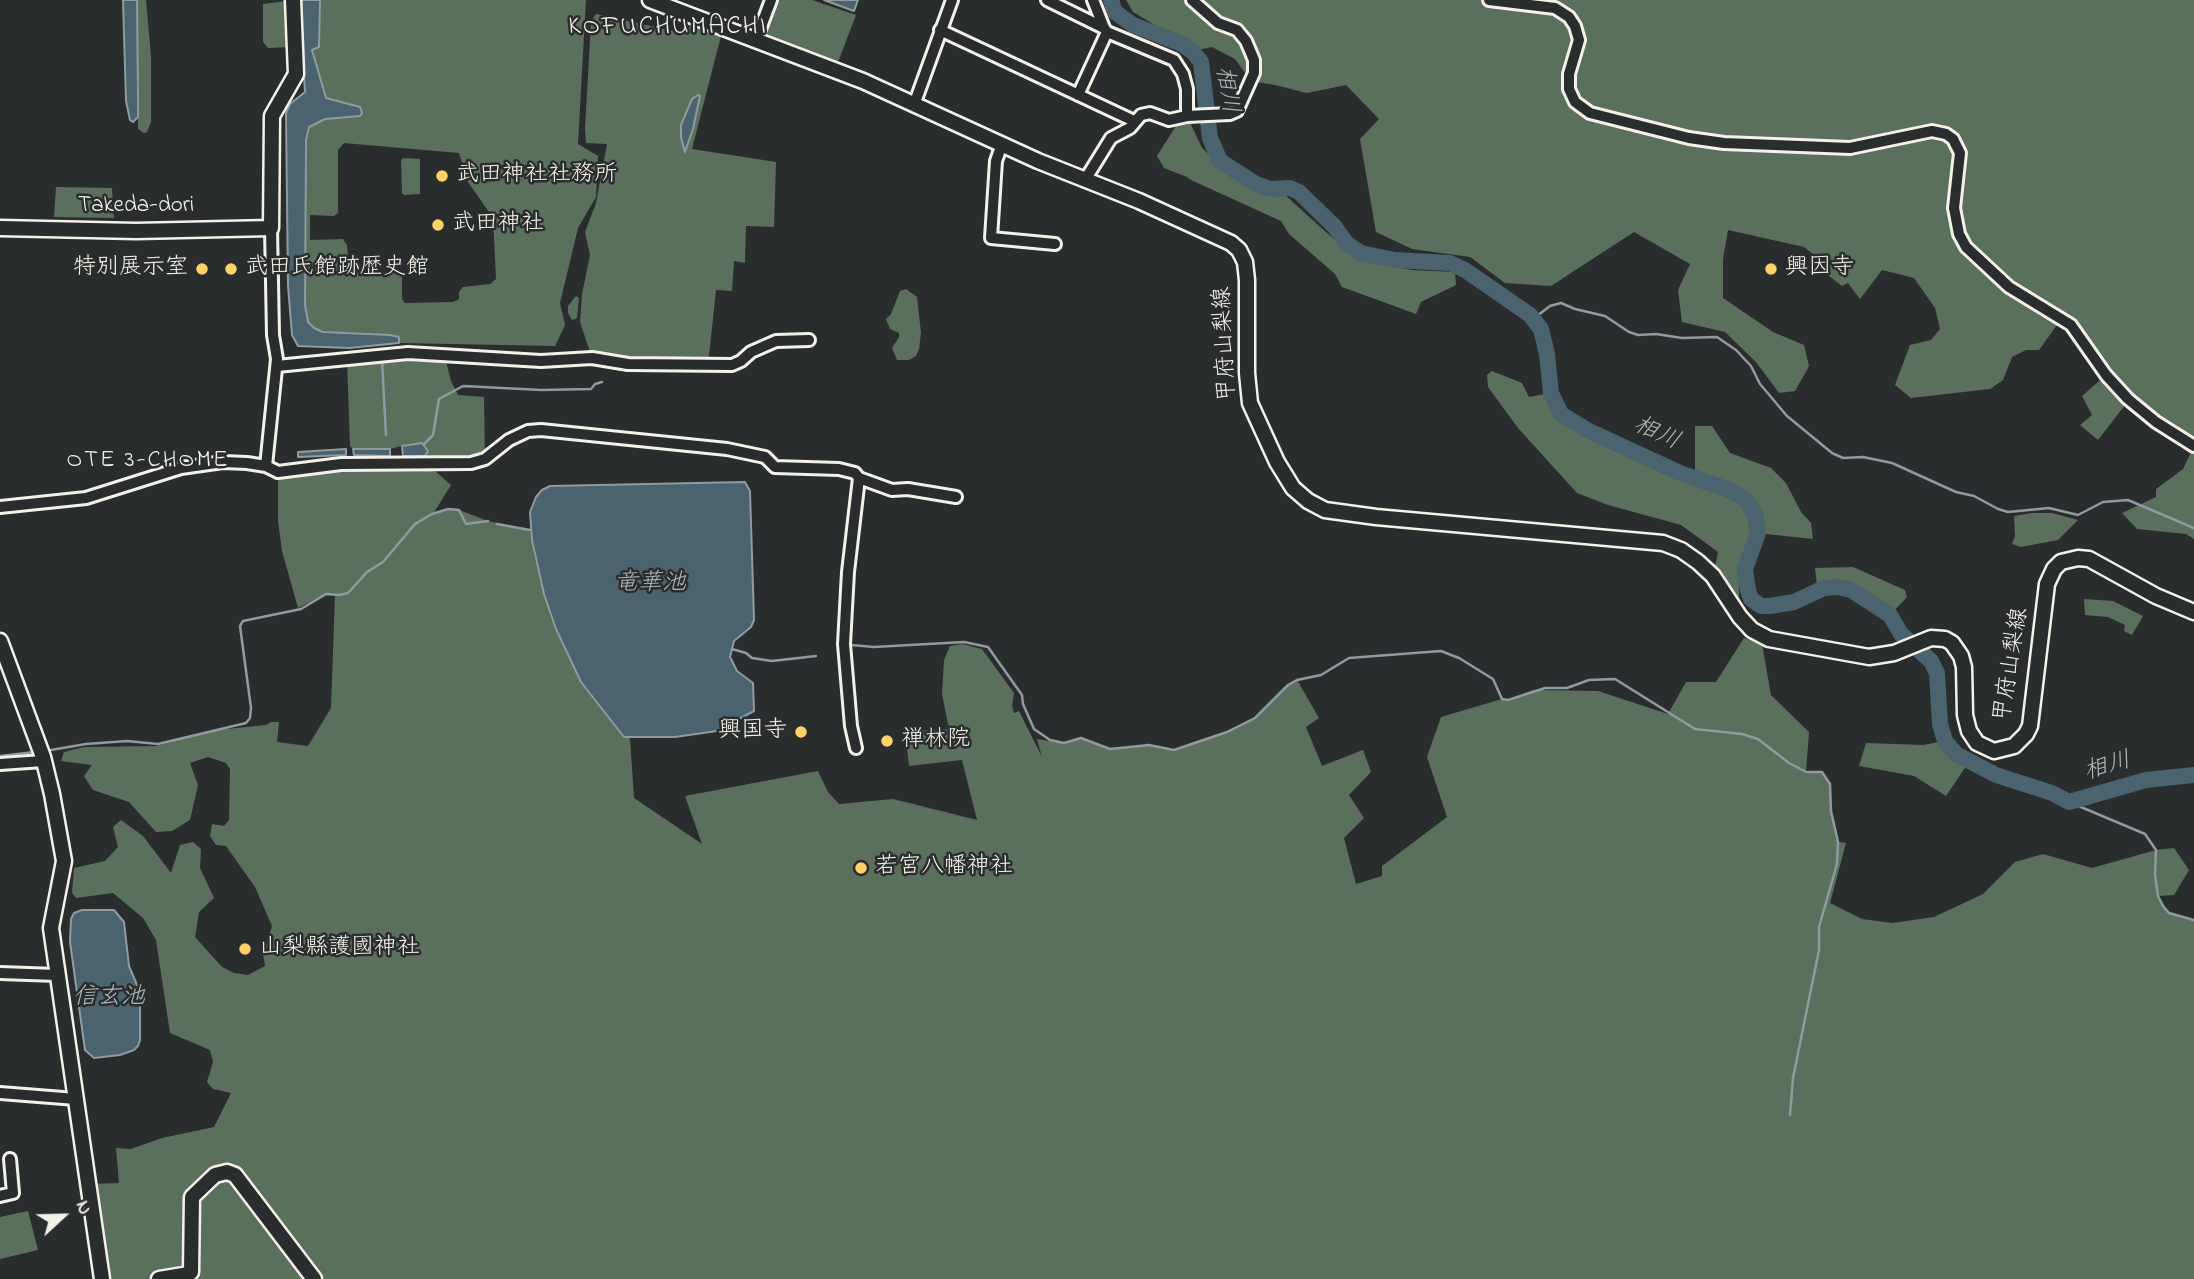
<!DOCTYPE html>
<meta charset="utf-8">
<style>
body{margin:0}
#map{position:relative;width:2194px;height:1279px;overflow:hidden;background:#2a2d2e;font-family:"Indie Flower",sans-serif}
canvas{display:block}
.north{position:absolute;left:28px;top:1181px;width:70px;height:70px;-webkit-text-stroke:5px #2a2d2e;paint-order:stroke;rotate:68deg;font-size:19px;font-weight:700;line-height:28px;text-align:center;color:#f4f1e8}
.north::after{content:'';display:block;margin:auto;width:24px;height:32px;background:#f4f1e8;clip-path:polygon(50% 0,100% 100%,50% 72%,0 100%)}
</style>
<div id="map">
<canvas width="2194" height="1279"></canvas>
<div class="north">N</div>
</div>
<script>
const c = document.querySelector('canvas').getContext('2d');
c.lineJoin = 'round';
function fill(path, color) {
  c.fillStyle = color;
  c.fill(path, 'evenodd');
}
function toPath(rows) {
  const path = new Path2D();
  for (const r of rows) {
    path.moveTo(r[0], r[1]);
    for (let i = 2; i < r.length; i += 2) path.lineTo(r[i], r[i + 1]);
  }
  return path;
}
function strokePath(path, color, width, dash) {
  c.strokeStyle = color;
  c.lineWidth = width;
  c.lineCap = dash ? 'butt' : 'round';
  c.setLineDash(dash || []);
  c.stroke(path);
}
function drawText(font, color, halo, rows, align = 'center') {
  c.font = font + ' "Indie Flower","Klee One",sans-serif';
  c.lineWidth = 5;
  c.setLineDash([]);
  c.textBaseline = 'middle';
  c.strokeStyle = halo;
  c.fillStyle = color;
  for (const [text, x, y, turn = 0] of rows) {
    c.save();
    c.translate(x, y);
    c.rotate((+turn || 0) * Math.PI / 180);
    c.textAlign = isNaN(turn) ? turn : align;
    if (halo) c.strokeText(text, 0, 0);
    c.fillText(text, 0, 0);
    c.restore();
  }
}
fill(toPath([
 [137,0,146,0,151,56,151,122,147,132,144,133,138,129],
 [320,0,586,0,578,144,598,156,596,197,578,228,560,303,565,325,555,346,399,343,400,341,390,335,323,332,314,328,308,322,305,305,306,140,309,127,325,119,360,116,362,112,360,107,326,98,322,88,312,50,320,47],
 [344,143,459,153,468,182,493,218,496,279,490,284,463,287,459,292,459,299,453,302,405,303,402,299,402,275,397,272,354,273,349,269,347,245,343,239,310,240,310,215,334,216,338,213,338,150],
 [771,0,812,0,856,15,835,70,756,40],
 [1126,0,2194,0,2194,539,2186,534,2137,529,2122,513,2156,497,2156,489,2183,469,2194,446,2129,400,2098,440,2080,425,2092,415,2082,396,2106,375,2080,335,2059,322,2039,350,2026,350,2012,357,2003,380,1990,389,1911,398,1895,385,1910,345,1931,340,1940,329,1935,308,1914,278,1882,270,1860,299,1848,283,1842,286,1829,276,1819,259,1804,247,1728,230,1723,259,1723,298,1773,332,1804,345,1809,366,1795,391,1779,393,1756,362,1725,332,1682,322,1678,290,1690,264,1634,232,1551,286,1505,283,1470,257,1412,249,1376,232,1360,139,1379,119,1346,85,1307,93,1275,85,1251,81,1235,59,1212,47,1197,50,1133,12],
 [287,1,290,47,268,48,263,42,263,4],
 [596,14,687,34,693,17,723,28,692,149,776,162,774,227,746,226,745,263,734,261,732,291,716,290,708,365,592,358,580,322,582,294,590,255,585,232,596,203,607,144,586,143,585,129,591,22],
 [1187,116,1202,148,1234,176,1262,189,1277,191,1286,196,1357,260,1412,270,1455,272,1456,285,1421,302,1416,314,1342,287,1335,274,1289,234,1281,221,1191,180,1187,177,1164,168,1157,156,1181,118],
 [403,158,420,159,420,194,404,195,402,193,401,160],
 [56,187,112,188,114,218,54,217],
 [906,289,917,297,921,333,919,349,916,356,909,360,897,360,892,348,899,337,899,333,890,329,886,319,891,314,900,291],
 [576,296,579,298,577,318,572,320,568,313,568,306],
 [445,357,451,381,458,395,484,397,485,459,427,464,451,485,433,514,448,509,459,510,488,521,530,530,535,558,556,629,581,682,624,737,630,738,634,798,702,844,685,796,818,771,828,792,839,804,893,799,977,820,962,760,909,766,905,732,949,729,942,694,944,660,950,646,962,644,982,649,1014,693,1012,706,1014,713,1019,711,1042,757,1037,739,1064,743,1081,738,1110,749,1149,745,1174,750,1227,732,1255,718,1288,685,1297,680,1319,718,1306,727,1322,766,1363,750,1371,772,1349,795,1364,818,1344,838,1356,884,1382,876,1382,866,1447,817,1427,757,1441,717,1502,699,1508,700,1533,690,1598,691,1668,714,1686,682,1716,682,1744,638,1762,644,1771,695,1809,732,1806,772,1822,772,1830,784,1831,811,1838,842,1846,843,1830,903,1862,919,1892,923,1934,917,1983,894,2015,862,2043,854,2092,868,2156,850,2174,848,2189,870,2174,895,2158,896,2169,913,2194,920,2194,1279,105,1279,92,1184,119,1183,116,1148,131,1149,162,1138,214,1127,231,1093,213,1089,207,1082,213,1062,210,1050,170,1033,156,940,143,918,113,893,76,898,72,893,74,868,105,861,118,847,113,827,121,820,143,836,171,873,180,845,193,842,201,849,200,868,214,898,199,912,195,937,222,967,234,973,248,975,265,966,263,954,272,926,255,887,226,846,216,845,210,836,212,824,224,826,229,820,230,769,226,763,208,757,190,763,198,785,190,820,172,831,156,832,129,802,93,790,84,776,92,765,61,761,64,752,84,747,156,746,216,730,266,725,271,722,279,722,277,742,308,746,331,708,335,595,326,594,298,608,282,551,278,521,278,472,425,462,423,457,425,456,405,445,390,449,353,449,350,446,347,360],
 [1492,371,1522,383,1529,397,1551,393,1561,414,1573,423,1695,478,1695,426,1712,426,1730,453,1771,468,1786,483,1801,512,1811,523,1813,539,1757,533,1743,557,1739,592,1740,617,1713,576,1718,552,1681,525,1608,505,1577,493,1518,428,1488,387,1487,375],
 [2032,513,2052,513,2078,520,2058,540,2021,547,2012,544,2015,536,2014,516],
 [1853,567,1905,590,1907,597,1890,615,1851,590,1817,585,1815,568],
 [2084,599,2113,601,2143,616,2132,635,2124,631,2125,625,2108,617,2085,615],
 [1945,741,1956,754,1969,762,1946,796,1914,776,1859,766,1866,743,1923,745],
 [28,1211,38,1250,0,1259,0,1217]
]), '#5a705c');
const water = toPath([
 [123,0,137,0,138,100,138,117,133,122,130,120,126,101,123,0],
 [299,0,320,0,319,47,312,50,326,98,360,107,362,113,360,116,325,119,309,127,306,140,305,305,308,322,314,328,323,332,390,335,399,337,399,343,349,348,298,346,292,335,288,286,286,113,290,104,305,92,299,0],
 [824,0,858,0,854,11,824,0],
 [698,95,700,96,693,129,685,152,681,138,681,125,692,99,698,95],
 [422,443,428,451,425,456,403,456,402,446,422,443],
 [346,449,346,455,298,457,298,452,346,449],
 [353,449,390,449,390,456,354,455,353,449],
 [745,482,750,491,754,620,751,627,734,641,730,657,737,671,753,683,754,711,717,731,675,737,624,737,581,682,556,629,544,594,532,540,530,512,536,497,542,490,550,486,745,482],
 [82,910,114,910,124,922,129,966,140,992,140,1040,138,1046,134,1050,120,1055,94,1058,85,1050,70,942,71,919,74,913,82,910]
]);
fill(water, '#4b626f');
strokePath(water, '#8f9b9f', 2);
strokePath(toPath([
 [1533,319,1550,306,1561,303,1575,309,1605,316,1629,332,1638,335,1656,334,1682,338,1717,337,1736,350,1751,366,1760,384,1787,416,1832,453,1843,458,1863,457,1892,463,1956,492,1974,496,1998,509,2008,512,2049,508,2078,515,2103,502,2128,500,2194,528],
 [382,360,386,435],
 [424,444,433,435,439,399,463,386,541,390,591,389,595,384,602,382],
 [497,524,530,530],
 [851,645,874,647,964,642,988,647,1022,695,1023,704,1034,729,1050,740,1064,743,1081,738,1110,749,1149,745,1174,750,1227,732,1255,718,1288,685,1297,680,1321,675,1349,658,1441,651,1459,658,1493,679,1502,699,1508,700,1545,688,1567,688,1589,680,1615,679,1695,729,1742,734,1758,739,1789,763,1806,772,1822,772,1830,784,1831,811,1838,842,1837,864,1819,927,1819,950,1793,1078,1790,1115],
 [732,649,746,653,752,658,772,661,816,656],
 [45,751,86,744,127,741,158,744,246,723,250,718,251,708,240,626,243,621,301,609,326,594,339,595,348,593,367,572,383,562,415,524,432,514,448,509,459,510,466,524,488,521],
 [0,756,35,752],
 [2069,802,2145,834,2156,850,2155,875,2158,896,2163,906,2169,913,2194,920]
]), '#8f9b9f', 2.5);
strokePath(toPath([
 [1111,0,1115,12,1133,25,1182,44,1193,52,1201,62,1210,138,1220,161,1256,184,1270,189,1290,188,1299,192,1334,226,1347,244,1361,253,1394,260,1450,263,1465,270,1530,315,1541,329,1547,354,1551,393,1561,414,1589,431,1680,473,1727,489,1745,499,1755,514,1758,533,1745,569,1748,590,1751,599,1761,606,1770,606,1794,602,1824,588,1838,587,1851,590,1890,615,1901,634,1931,661,1937,673,1940,724,1945,741,1956,754,1996,775,2052,793,2069,802,2146,780,2194,775]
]), '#4b626f', 16);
const minor = toPath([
 [1047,0,1104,28,1107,32,1174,60,1183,74,1187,89,1187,116,1169,120,1150,113,1141,115,1130,128,1111,138,1085,180],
 [1093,0,1104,28],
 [1489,0,1555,8,1569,17,1575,26,1579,40,1569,74,1569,89,1575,102,1590,113,1689,138,1724,143,1850,148,1932,131,1946,134,1953,139,1960,153,1954,208,1959,234,1966,247,2009,287,2071,325,2106,375,2128,399,2156,422,2194,446],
 [940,30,1134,121],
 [756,40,771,0],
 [1078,95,1107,32],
 [914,105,952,0],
 [1187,116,1230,114,1237,111,1254,73,1254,60,1246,41,1237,30,1218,23,1192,0],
 [1002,144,996,161,991,238,1055,244],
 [277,366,408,353,541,361,592,358,628,364,732,365,741,361,751,352,776,341,809,340],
 [266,466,277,359,273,335,271,228],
 [0,507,86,498,181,468,223,462,247,463,266,466,278,472,341,464,471,463,485,459,509,440,528,431,541,430,727,449,765,457,775,467,839,469,855,473,859,478,892,490,908,489,956,497],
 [856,748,851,726,844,644,848,572,859,478],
 [0,764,43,761],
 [0,973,57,975],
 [0,1093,76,1099],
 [0,1196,13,1193,10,1159]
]);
const major = toPath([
 [650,0,863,81,1038,161,1139,201,1231,243,1239,250,1245,262,1247,280,1247,373,1250,403,1277,462,1293,488,1308,501,1325,510,1376,517,1663,543,1681,550,1698,562,1713,576,1740,617,1752,630,1769,639,1869,657,1894,653,1931,638,1945,639,1952,643,1961,656,1964,667,1965,715,1969,731,1977,743,1994,751,2014,746,2026,734,2030,726,2047,584,2054,569,2061,562,2078,558,2089,559,2156,596,2194,612],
 [0,228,136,231,271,228,272,116,296,74,293,0],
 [0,641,43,757,52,794,64,861,51,928,102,1279],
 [159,1279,189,1274,191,1272,192,1197,215,1175,227,1172,235,1175,314,1279]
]);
strokePath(minor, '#f4f1e8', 16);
strokePath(major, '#f4f1e8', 19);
strokePath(minor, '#2a2d2e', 10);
strokePath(major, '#2a2d2e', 14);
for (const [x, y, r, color] of [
 [442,176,7,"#ffd166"],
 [438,225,7,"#ffd166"],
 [202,269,7,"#ffd166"],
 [231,269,7,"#ffd166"],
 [1771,269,7,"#ffd166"],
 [801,732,7,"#ffd166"],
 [887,741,7,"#ffd166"],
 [861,868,7,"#ffd166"],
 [245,949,7,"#ffd166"]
]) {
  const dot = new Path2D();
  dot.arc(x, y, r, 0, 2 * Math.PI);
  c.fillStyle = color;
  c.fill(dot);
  strokePath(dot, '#2a2d2e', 2.5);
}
drawText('23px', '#f4f1e8', '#2a2d2e', [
 ["武田神社社務所",456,176],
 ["武田神社",452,225],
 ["特別展示室",188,269,"right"],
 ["武田氏館跡歴史館",245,269],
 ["興因寺",1785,269],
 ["興国寺",787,732,"right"],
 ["禅林院",901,741],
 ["若宮八幡神社",875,868],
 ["山梨縣護國神社",259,949]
], 'left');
drawText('23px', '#f4f1e8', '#2a2d2e', [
 ["Takeda-dori",136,207],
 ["甲府山梨線",1227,344,-93],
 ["甲府山梨線",2013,665,-81]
]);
drawText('italic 24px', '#b0b8b8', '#2a2d2e', [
 ["相川",1225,90,81],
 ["相川",1656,435,24],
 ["竜華池",650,585],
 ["相川",2108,768,-16],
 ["信玄池",109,999]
]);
c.letterSpacing = '2px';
drawText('24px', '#f4f1e8', '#2a2d2e', [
 ["OTE 3-CHOME",148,462]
]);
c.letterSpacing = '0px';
c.letterSpacing = '2px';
drawText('26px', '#f4f1e8', '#2a2d2e', [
 ["KOFUCHUMACHI",668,29]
]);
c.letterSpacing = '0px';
</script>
